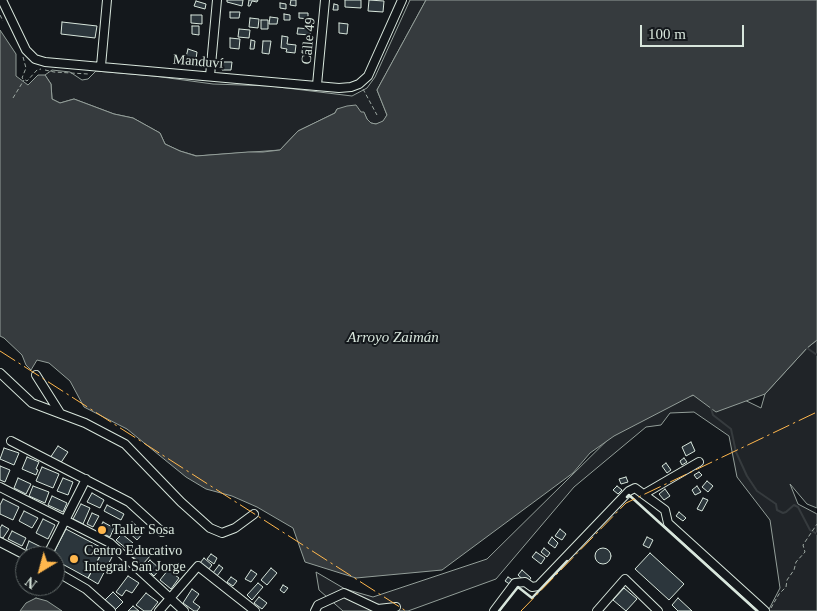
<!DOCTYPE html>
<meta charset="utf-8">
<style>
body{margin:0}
#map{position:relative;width:817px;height:611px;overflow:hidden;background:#14181c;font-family:Georgia,serif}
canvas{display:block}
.north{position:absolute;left:15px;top:546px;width:50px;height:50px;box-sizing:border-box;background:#14181c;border:1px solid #626a69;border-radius:50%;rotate:217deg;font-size:14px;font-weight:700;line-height:20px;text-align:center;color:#d8e6dc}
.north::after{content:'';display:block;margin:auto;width:18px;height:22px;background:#ffb74d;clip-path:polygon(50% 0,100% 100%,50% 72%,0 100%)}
.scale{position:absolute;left:640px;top:25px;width:104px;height:22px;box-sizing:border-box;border:2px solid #d8e6dc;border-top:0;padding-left:6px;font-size:15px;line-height:18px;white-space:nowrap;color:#d8e6dc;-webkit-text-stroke:4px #14181c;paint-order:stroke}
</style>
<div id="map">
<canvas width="817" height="611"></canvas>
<div class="north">N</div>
<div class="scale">100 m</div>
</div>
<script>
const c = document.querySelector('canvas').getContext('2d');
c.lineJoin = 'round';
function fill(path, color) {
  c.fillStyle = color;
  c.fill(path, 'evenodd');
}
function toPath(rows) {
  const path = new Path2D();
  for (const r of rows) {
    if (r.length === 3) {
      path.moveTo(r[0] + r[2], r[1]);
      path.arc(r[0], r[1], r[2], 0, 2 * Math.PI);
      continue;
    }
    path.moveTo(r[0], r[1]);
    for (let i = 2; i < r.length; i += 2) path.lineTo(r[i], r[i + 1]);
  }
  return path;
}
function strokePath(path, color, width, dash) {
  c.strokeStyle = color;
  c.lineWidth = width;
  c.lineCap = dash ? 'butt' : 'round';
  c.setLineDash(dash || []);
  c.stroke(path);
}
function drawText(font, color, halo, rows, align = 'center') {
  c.font = font + ' Georgia,serif';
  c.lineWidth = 4;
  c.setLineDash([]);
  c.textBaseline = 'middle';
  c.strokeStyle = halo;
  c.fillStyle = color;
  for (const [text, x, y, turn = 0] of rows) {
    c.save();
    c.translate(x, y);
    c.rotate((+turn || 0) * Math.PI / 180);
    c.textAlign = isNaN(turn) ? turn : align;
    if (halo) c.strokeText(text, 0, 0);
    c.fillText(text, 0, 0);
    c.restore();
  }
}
const green = toPath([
 [410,0,426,0,377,90,387,115,383,122,376,124,371,123,367,119,364,113,337,109,335,113,298,131,280,150,197,156,180,151,165,144,160,133,133,118,114,114,74,99,60,103,52,99,51,84,45,75,52,70,70,72,82,80,88,79,96,71,154,76,213,84,270,86,352,96,367,88,375,77,410,0],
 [817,340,817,508,807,504,790,484,798,504,817,514,817,611,768,611,780,588,770,520,737,477,729,436,694,412,670,413,661,425,646,427,574,487,496,579,408,611,343,611,319,590,316,572,345,589,373,597,487,559,646,402,726,391,761,408,765,394,807,348,817,340]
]);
fill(green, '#202428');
strokePath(green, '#939e99', 1);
const water = toPath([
 [426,0,817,0,817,340,807,348,765,394,716,412,693,395,614,436,590,453,573,473,442,570,356,578,305,562,293,528,257,507,232,496,206,489,186,477,127,429,84,407,70,381,49,363,37,360,31,370,26,365,22,355,4,338,0,336,0,30,16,54,16,76,28,85,38,75,45,75,51,84,52,99,60,103,74,99,114,114,133,118,160,133,165,144,180,151,196,156,248,152,263,152,280,150,298,131,335,113,337,109,347,106,356,105,361,112,364,112,367,119,371,123,376,124,383,121,387,115,377,90,426,0],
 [36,598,47,601,62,611,20,611,26,603,36,598]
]);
fill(water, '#363b3e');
strokePath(water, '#939e99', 1);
strokePath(toPath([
 [807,348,817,355],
 [711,408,713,415,731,429,736,452,747,476,757,491,776,504,777,510,783,513,786,512,794,505,798,507,810,530,817,534]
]), '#363b3e', 2);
const building = toPath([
 [227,0,243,0,242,6,227,2,227,0],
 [249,0,258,0,257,2,252,1,250,6,248,6,249,0],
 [291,0,296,0,296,6,290,5,291,0],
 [345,0,361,0,361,8,345,7,345,0],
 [369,0,384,1,383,12,368,11,369,0],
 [196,1,206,4,205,9,194,6,196,1],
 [280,3,286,4,286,9,280,8,280,3],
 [334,4,338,5,338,10,333,10,334,4],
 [230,12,240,12,239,18,230,18,230,12],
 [299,13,308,13,308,19,299,18,299,13],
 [284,14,290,15,290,20,284,20,284,14],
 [191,15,202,15,202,24,191,23,191,15],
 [270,17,278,18,277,24,269,24,270,17],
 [250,18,259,19,258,28,249,27,250,18],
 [261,20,268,20,268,29,261,29,261,20],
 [62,22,97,26,95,38,61,34,62,22],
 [339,23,348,24,347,34,339,33,339,23],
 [192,26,199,26,199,35,192,34,192,26],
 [298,28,311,29,310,35,297,34,298,28],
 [239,29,250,30,249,38,238,37,239,29],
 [282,36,288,37,287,44,296,45,295,53,286,52,287,49,281,48,282,36],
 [230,38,240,39,239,49,230,48,230,38],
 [251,40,255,41,254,49,250,49,251,40],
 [263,41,271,41,269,54,262,53,263,41],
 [303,42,311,43,310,54,302,53,303,42],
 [188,49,197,52,196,59,199,60,198,65,185,61,188,49],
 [223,62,232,62,231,70,222,70,223,62],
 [691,442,695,451,686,456,682,447,691,442],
 [58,446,68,452,60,464,50,458,58,446],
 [4,448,19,453,14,465,0,459,4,448],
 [27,457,39,462,36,469,38,470,36,475,22,469,27,457],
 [684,458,687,462,682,465,680,461,684,458],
 [666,463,671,470,667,473,662,466,666,463],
 [0,466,10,470,5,482,0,480,0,466],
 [42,467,59,474,53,488,36,481,42,467],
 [699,472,702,475,697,479,694,475,699,472],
 [626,477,628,482,621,484,619,479,626,477],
 [18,478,31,484,26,494,14,488,18,478],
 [63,478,73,482,68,495,57,491,63,478],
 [707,481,713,486,708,492,702,487,707,481],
 [33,486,49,492,45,503,29,496,33,486],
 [617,486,622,490,618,494,613,490,617,486],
 [697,486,701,492,695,495,692,490,697,486],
 [665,489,670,496,664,500,659,494,665,489],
 [92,493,104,500,100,508,87,502,92,493],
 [52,496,67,503,63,512,48,505,52,496],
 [703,498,708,500,702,511,697,509,703,498],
 [3,499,19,507,13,520,0,514,0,505,3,499],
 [81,504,90,508,83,524,73,519,81,504],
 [107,505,124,514,121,520,104,511,107,505],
 [24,511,38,518,32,528,19,521,24,511],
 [679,512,686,518,683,521,676,516,679,512],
 [92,513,99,516,93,527,87,524,92,513],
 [43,519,55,525,48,539,36,533,43,519],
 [103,522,114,528,110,537,98,531,103,522],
 [132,522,144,532,137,540,125,529,132,522],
 [2,525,9,529,3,538,0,537,0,528,2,525],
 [66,529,104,549,88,578,55,560,55,556,52,556,66,529],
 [560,529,566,534,562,540,555,536,560,529],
 [12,531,26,538,22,546,8,539,12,531],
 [122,534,133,543,127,549,116,540,122,534],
 [552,537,558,543,555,548,548,543,552,537],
 [647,537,653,540,649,548,643,545,647,537],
 [29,541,41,547,38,555,26,549,29,541],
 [140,545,151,555,142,565,131,555,140,545],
 [544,548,550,553,547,557,541,552,544,548],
 [603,556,8],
 [102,552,112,557,98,584,88,578,102,552],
 [536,552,545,558,541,564,532,557,536,552],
 [650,553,684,584,669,600,635,569,650,553],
 [211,554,217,558,214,564,207,559,211,554],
 [204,558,212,565,208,570,200,563,204,558],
 [150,560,160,569,154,576,144,566,150,560],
 [219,565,223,568,217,576,213,573,219,565],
 [271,568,277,573,267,585,261,580,271,568],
 [168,570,179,578,171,589,160,580,168,570],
 [251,570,257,574,251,582,245,579,251,570],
 [522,570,531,578,527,583,518,575,522,570],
 [128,576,139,583,132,593,126,590,122,596,116,592,128,576],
 [231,577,237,581,233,586,227,582,231,577],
 [508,577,514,581,511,585,505,581,508,577],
 [258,583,263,587,252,600,247,595,258,583],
 [283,585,288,588,284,593,280,590,283,585],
 [624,588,637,599,626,611,613,600,624,588],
 [192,589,199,594,193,602,200,607,197,611,194,611,183,603,192,589],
 [113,592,123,602,115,610,105,600,113,592],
 [146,593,158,602,151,611,144,611,136,605,146,593],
 [259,597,267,603,262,609,254,603,259,597],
 [678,598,692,611,678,611,672,605,678,598],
 [133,606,139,611,128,611,133,606]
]);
fill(building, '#2c363c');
strokePath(building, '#d8e6dc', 1);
const minor = toPath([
 [2,0,26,50,35,59,45,62,339,88,351,87,359,84,368,76,402,0],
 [101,66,107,0],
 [210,76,217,0],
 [317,85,325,0],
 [0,373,32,403,85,423,125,444,181,502,210,528,222,533,235,528,254,514],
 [36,375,60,413],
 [11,441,129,502,162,532],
 [0,487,110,543,184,611],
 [644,494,699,462],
 [0,542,27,556],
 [47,556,86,479],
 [55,571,86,589,111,611],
 [159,611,198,566,255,611],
 [315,611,318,605,344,593,378,609,396,607],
 [494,611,515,583,525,582,532,587,538,586,629,491,635,488,665,510,668,523,765,611],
 [597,611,625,579,658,611]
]);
strokePath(minor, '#d8e6dc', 10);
strokePath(toPath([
 [0,15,3,21],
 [23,57,26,68,22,78,27,81,37,70,41,69],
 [45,70,54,72,88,74],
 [363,89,377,115],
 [13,98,24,80],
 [771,608,779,594,786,587,787,580,794,570,796,562,805,552,803,545,817,524]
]), '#9da8a2', 1, [4, 2.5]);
strokePath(minor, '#14181c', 8);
strokePath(toPath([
 [627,497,629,495,757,611],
 [499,611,518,587,532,598,567,561]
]), '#d8e6dc', 2.5);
strokePath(toPath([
 [0,351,406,611],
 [521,611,626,503,817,412]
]), '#ffb74d', 1, [18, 4, 2.5, 4]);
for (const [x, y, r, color] of [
 [102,530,5,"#ffb74d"],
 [74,559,5,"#ffb74d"]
]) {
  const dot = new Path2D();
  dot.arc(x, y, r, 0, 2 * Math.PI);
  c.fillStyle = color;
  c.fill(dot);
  strokePath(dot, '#14181c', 2);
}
drawText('14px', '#d8e6dc', '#14181c', [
 ["Calle 49",309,41,-85],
 ["Manduví",198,62,5]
]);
drawText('14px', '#d8e6dc', '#14181c', [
 ["Taller Sosa",112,530],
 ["Centro Educativo",84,551],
 ["Integral San Jorge",84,567]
], 'left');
drawText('italic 15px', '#d8e6dc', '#14181c', [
 ["Arroyo Zaimán",393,338]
]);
</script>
